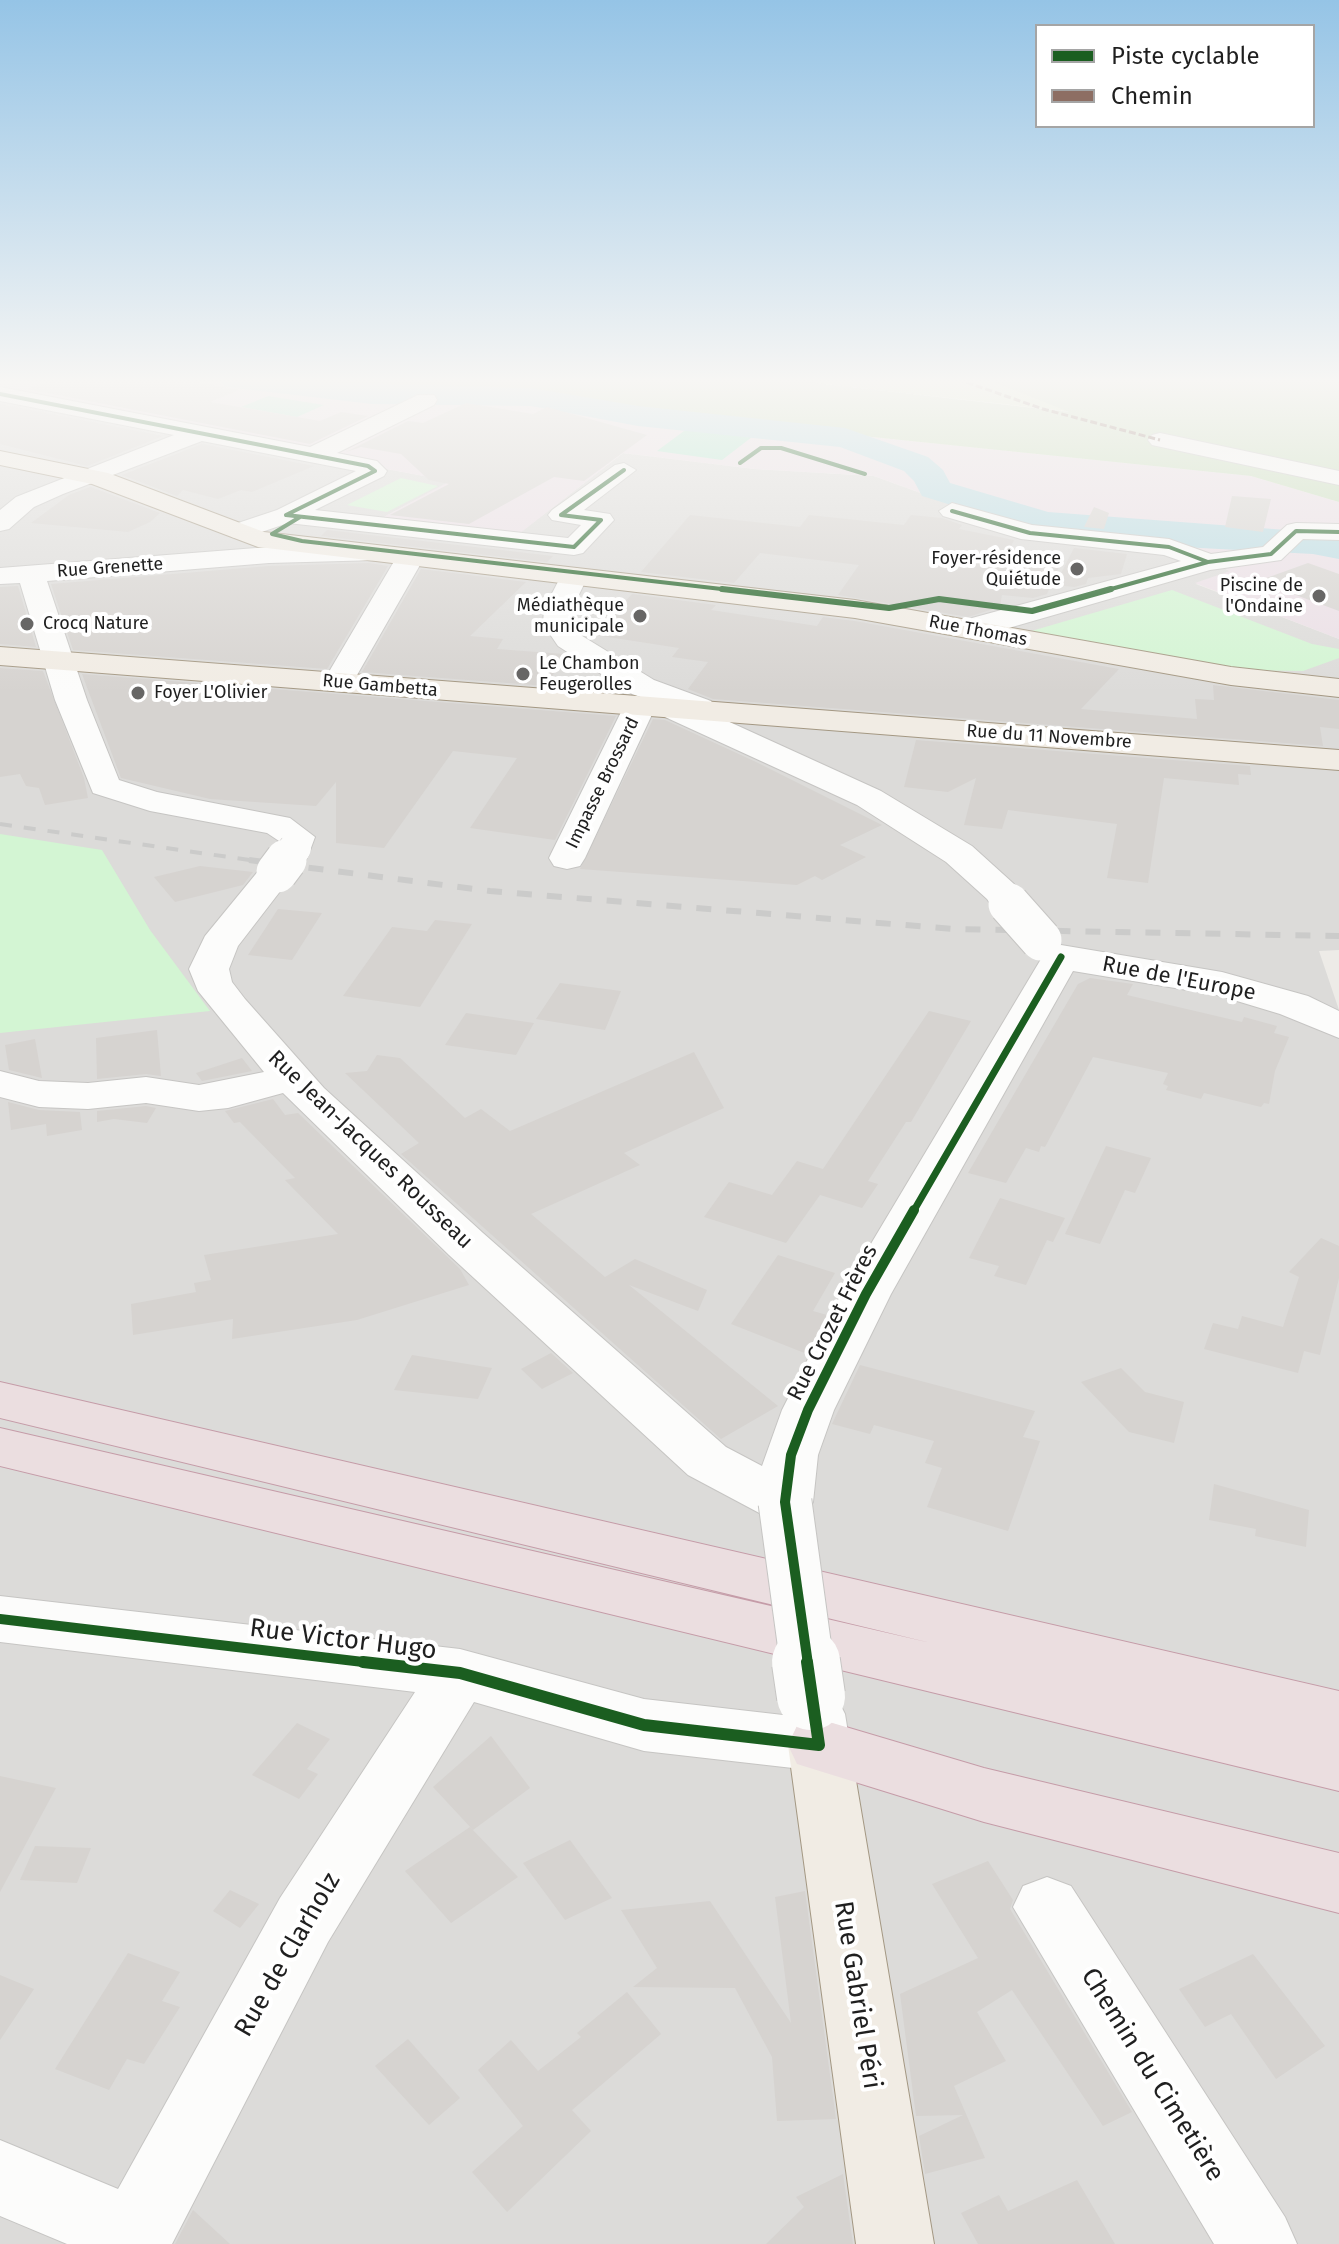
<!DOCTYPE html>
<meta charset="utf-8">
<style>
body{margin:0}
#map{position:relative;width:1339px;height:2244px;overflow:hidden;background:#edebe7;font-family:"Fira Sans",sans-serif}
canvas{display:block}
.legend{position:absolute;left:1035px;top:24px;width:280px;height:104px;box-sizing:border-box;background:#fff;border:2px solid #a5a5a5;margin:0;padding:10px 14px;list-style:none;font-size:24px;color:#1f1f1f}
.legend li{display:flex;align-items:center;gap:16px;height:40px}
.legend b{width:40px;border:2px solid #a5a5a5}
</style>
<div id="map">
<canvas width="1339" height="2244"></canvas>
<ul class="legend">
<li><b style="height:10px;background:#1b5e20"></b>Piste cyclable</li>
<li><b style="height:10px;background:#8d6e63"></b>Chemin</li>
</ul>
</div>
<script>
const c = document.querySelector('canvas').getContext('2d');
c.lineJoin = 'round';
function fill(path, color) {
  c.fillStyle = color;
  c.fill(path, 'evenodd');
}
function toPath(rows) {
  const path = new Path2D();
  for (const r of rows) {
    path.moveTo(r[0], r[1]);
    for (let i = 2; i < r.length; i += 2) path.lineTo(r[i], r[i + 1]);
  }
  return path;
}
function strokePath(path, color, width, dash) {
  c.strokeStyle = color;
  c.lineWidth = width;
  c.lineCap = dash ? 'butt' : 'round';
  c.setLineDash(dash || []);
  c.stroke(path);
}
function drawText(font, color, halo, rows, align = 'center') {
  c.font = font + ' "Fira Sans",sans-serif';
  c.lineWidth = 8;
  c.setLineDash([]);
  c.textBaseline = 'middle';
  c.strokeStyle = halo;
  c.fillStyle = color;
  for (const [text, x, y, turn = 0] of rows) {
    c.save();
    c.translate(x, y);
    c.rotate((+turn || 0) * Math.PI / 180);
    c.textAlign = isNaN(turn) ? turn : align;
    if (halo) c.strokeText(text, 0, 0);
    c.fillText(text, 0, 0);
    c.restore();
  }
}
fill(toPath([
 [0,397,452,481,382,518,519,533,623,453,755,469,874,476,1006,524,1176,546,1232,572,1196,584,1339,639,1339,950,1319,951,1339,1010,1339,2244,0,2244]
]), '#dcdbd9');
fill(toPath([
 [0,379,260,379,293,386,534,394,794,429,1251,476,1339,502,1339,639,1195,583,1230,571,1176,546,1006,524,874,476,755,469,623,453,519,534,380,519,450,481,0,397]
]), '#ebdfe6');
fill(toPath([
 [780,379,987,379,1074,412]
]), '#daedc3');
fill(toPath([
 [260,379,780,379,1069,412,987,379,1339,379,1339,502,1251,476,794,429,534,394,293,386]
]), '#c7deba');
fill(toPath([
 [401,478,438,486,387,512,347,505],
 [1172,590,1312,644,1339,649,1339,658,1303,671,1240,670,1028,632],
 [0,834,102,850,150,930,210,1011,0,1033]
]), '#d3f5d3');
fill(toPath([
 [268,396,324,405,297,417,241,407],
 [688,428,752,437,722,460,657,451]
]), '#afe8cf');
fill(toPath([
 [220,379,531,388,638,406,845,428,928,457,943,470,950,483,1048,512,1313,532,1339,537,1339,559,1313,554,1182,547,1045,534,922,496,914,481,904,471,840,447,638,426,531,406,372,404,235,388,224,386,220,379]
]), '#b8dbe3');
fill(toPath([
 [54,379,181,379,239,390,210,402,320,421,341,412,368,416,310,444,27,389],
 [466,403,533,414,547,407,647,435,584,481,554,477,469,524,390,515,449,484,429,480,401,454,361,447,346,452,408,421,423,423],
 [0,404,163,436,87,466,0,444],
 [202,444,314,466,252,492,241,490,218,499,183,490,177,496,122,475],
 [90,487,91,487,160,513,150,522,128,532,31,523,69,495],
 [1232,496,1271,499,1263,532,1225,527],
 [1094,507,1109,513,1104,529,1084,527],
 [690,515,800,527,809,515,904,525,911,515,942,518,962,525,959,529,1014,540,1007,555,1062,560,1047,594,1033,598,1002,595,1000,607,968,617,838,595,859,565,760,553,734,583,641,572],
 [327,530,553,556,547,562,321,536],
 [1074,548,1127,554,1121,574,1088,578,1086,584,1074,587,1055,585],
 [369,563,388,566,327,669,73,650,51,584,269,566],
 [1308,563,1339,574,1339,611,1258,581],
 [421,569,526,582,470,636,503,639,497,649,564,654,547,686,362,672],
 [18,586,36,647,0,644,0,587],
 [632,594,716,605,711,610,817,626,823,617,855,621,1119,669,1081,709,1197,719,1195,699,1214,700,1213,685,1339,700,1339,729,1320,727,1323,746,713,699,688,689,708,662,672,657,679,648,595,635],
 [0,668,43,671,84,778,88,798,45,805,39,788,26,786,20,774,0,777],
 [82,674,616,716,555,840,470,828,517,758,453,751,384,848,336,843,336,782,316,806,210,799,121,778],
 [653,719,665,720,756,762,882,825,840,845,866,857,822,880,815,876,797,885,580,869],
 [916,740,1250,766,1251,775,1238,774,1239,785,1164,778,1148,883,1107,878,1117,824,1008,810,1002,829,964,825,976,778,948,792,904,787],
 [200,866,253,872,243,885,175,902,154,877],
 [278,909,322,913,292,960,248,955],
 [435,920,472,924,420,1007,343,996,392,927,427,931],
 [1090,978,1133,984,1127,995,1242,1022,1244,1017,1277,1026,1274,1033,1289,1037,1275,1071,1269,1104,1264,1103,1261,1107,1204,1093,1201,1099,1166,1090,1168,1086,1163,1084,1168,1073,1093,1057,1045,1147,1041,1146,1039,1152,1026,1148,1006,1183,968,1173,1078,984],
 [560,983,621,991,605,1030,536,1019],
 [929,1011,971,1021,911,1122,906,1122,868,1181,878,1184,862,1208,820,1195,786,1243,704,1217,729,1182,772,1195,797,1161,823,1169],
 [466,1013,534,1023,516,1055,445,1045],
 [157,1030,161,1076,146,1074,97,1079,96,1038],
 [35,1039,42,1078,9,1070,5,1045],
 [694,1052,724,1108,624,1153,640,1165,531,1214,605,1277,635,1259,707,1290,698,1311,629,1285,778,1406,721,1439,401,1154,419,1143,345,1073,367,1071,377,1055,400,1058,465,1118,481,1109,510,1131],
 [242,1058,252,1071,202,1081,196,1073],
 [273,1099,285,1115,298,1113,460,1269,469,1285,357,1320,232,1339,233,1319,133,1335,131,1304,196,1292,194,1283,211,1280,204,1255,338,1234,285,1180,295,1178,240,1122,234,1123,225,1111],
 [8,1102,39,1110,80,1112,82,1130,47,1136,46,1124,11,1130],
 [146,1106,156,1108,147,1123,114,1119,97,1122,97,1111],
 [1106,1146,1151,1158,1135,1193,1125,1190,1100,1244,1065,1234],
 [1000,1198,1065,1218,1053,1242,1047,1240,1026,1285,994,1276,999,1266,969,1258],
 [1321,1238,1339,1246,1339,1278,1320,1355,1304,1351,1298,1373,1204,1349,1213,1323,1238,1329,1242,1316,1283,1327,1299,1277,1289,1272],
 [778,1255,835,1273,813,1311,827,1315,807,1354,731,1324],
 [551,1353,573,1373,542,1389,521,1369],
 [412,1355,492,1368,478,1399,394,1390],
 [860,1365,1035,1411,1023,1437,1040,1441,1008,1531,927,1507,942,1468,925,1463,934,1441,874,1425,870,1434,832,1424],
 [1121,1368,1145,1392,1184,1402,1174,1443,1129,1432,1081,1382],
 [1214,1484,1309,1510,1306,1547,1255,1536,1256,1529,1209,1520],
 [297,1723,330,1739,307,1769,318,1774,299,1799,252,1775],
 [491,1736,530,1788,473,1830,433,1787],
 [0,1776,56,1788,0,1892],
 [470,1827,518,1877,451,1923,405,1871],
 [570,1840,612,1898,565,1920,523,1863],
 [35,1846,91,1848,77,1883,20,1880],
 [988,1861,1013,1900,1010,1909,1132,2112,1103,2126,1012,1990,977,2012,1006,2061,954,2086,985,2158,925,2174,919,2136,963,2115,916,2116,900,1994,978,1958,932,1884],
 [230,1890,259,1904,240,1928,213,1911],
 [805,1891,836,2119,777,2121,772,2057,735,1988,633,1987,657,1968,621,1910,710,1901,791,2023,775,1897],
 [128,1953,180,1972,162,2001,180,2007,144,2064,127,2059,109,2090,55,2069],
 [1253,1954,1325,2046,1276,2079,1231,2014,1205,2027,1179,1989],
 [0,1975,34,1989,0,2040],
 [627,1992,661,2034,572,2110,591,2131,507,2212,472,2172,523,2126,478,2070,511,2040,538,2071,581,2037,577,2033],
 [408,2039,460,2098,429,2125,375,2066],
 [843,2174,853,2244,766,2244,804,2207,796,2197],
 [1077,2180,1115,2244,978,2244,961,2213,999,2195,1008,2211],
 [193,2210,230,2244,175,2244]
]), '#d6d3d0');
const minor = toPath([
 [0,387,310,447,418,395,434,395,437,400,434,405,337,453,377,461,387,471,384,476,315,510,568,538,581,525,552,520,548,515,552,510,615,465,624,463,636,470,584,510,610,514,614,520,583,553,574,555,288,523,241,539,232,537,228,531,232,525,277,510,356,471,202,441,63,494,34,507,9,529,0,531,0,510,16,497,174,435,0,401,0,387],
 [1160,433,1339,471,1339,485,1152,445,1148,440,1152,435,1160,433],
 [952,503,1032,525,1169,539,1211,554,1263,547,1287,525,1296,523,1339,524,1339,540,1303,539,1281,560,1210,570,974,638,964,635,959,629,972,618,1181,561,1164,555,1021,539,943,516,939,511,952,503],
 [369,546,379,548,383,554,379,560,269,563,47,581,87,700,119,780,157,792,290,818,315,837,308,856,295,859,282,856,277,848,279,841,267,833,150,811,93,793,55,700,20,583,0,584,0,568,269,547,369,546],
 [410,550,420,552,424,558,353,682,349,689,327,689,323,682,396,558,400,552,410,550],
 [574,568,584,570,588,576,572,609,573,624,579,634,654,680,711,701,716,708,712,714,881,791,972,846,1014,884,1028,904,1022,912,1009,915,996,912,987,899,946,862,857,805,665,717,660,710,663,705,632,694,558,646,543,624,544,609,564,570,574,568],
 [639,699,650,701,655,708,585,858,580,866,567,869,554,866,549,858,623,708,628,701,639,699],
 [277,861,290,864,295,872,238,946,229,969,232,982,245,999,324,1088,483,1233,726,1447,762,1466,782,1410,841,1294,1047,949,1061,945,1222,972,1308,996,1339,1011,1339,1038,1280,1014,1217,995,1073,971,891,1294,834,1410,818,1455,813,1502,805,1516,785,1522,765,1516,688,1475,449,1255,283,1093,228,1108,199,1111,146,1103,88,1109,39,1107,0,1097,0,1071,39,1081,88,1083,146,1077,199,1085,264,1072,198,991,189,969,205,936,264,864,277,861],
 [0,1596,460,1649,644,1699,783,1715,792,1696,814,1689,836,1696,845,1714,850,1745,841,1764,819,1771,644,1751,474,1702,328,1942,172,2244,67,2244,0,2216,0,2140,118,2189,280,1898,415,1692,0,1642,0,1596],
 [1047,1877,1071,1886,1285,2217,1297,2244,1214,2244,1013,1907,1023,1886,1047,1877]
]);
const major = toPath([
 [0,451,108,473,264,532,855,600,1231,667,1339,679,1339,697,1231,685,855,618,258,547,92,484,0,465,0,451],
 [0,647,1339,750,1339,770,0,665,0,647],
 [819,1719,841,1726,850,1745,934,2244,856,2244,788,1745,797,1726,819,1719]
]);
const highway = toPath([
 [0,1382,1339,1691,1339,1791,0,1466,0,1428,931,1643,0,1418,0,1382],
 [819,1719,984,1768,1339,1853,1339,1913,984,1822,797,1764,788,1745,797,1726,819,1719]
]);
strokePath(minor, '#c6c5c3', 2);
strokePath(major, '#a49883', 2);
strokePath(highway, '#c59ca8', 2);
fill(minor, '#fcfcfb');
fill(major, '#f1ece4');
fill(highway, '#ebdee0');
strokePath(toPath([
 [0,824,263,862]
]), '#cbcbca', 4, [12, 12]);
strokePath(toPath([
 [249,860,490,891,953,929,1339,936]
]), '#cbcbca', 6, [15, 15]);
const minorBridgeFar3 = toPath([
 [284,862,295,848]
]);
const minorBridgeFar2 = toPath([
 [277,872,286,860],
 [1009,904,1041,940]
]);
const minorBridgeFar1 = toPath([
 [785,1502,807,1664]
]);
const minorBridge = toPath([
 [806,1662,811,1696]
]);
strokePath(minorBridgeFar3, '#c6c5c3', 33, []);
strokePath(minorBridgeFar2, '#c6c5c3', 43, []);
strokePath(minorBridgeFar1, '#c6c5c3', 55, []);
strokePath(minorBridge, '#c6c5c3', 70, []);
strokePath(minorBridgeFar3, '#fcfcfb', 32);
strokePath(minorBridgeFar2, '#fcfcfb', 41);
strokePath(minorBridgeFar1, '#fcfcfb', 53);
strokePath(minorBridge, '#fcfcfb', 68);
strokePath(toPath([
 [957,379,1043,409,1160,440]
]), '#8d6e63', 3, [7, 3]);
strokePath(toPath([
 [0,394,368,466,375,471,286,515],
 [740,463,761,448,781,448,865,474],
 [952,511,1030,533,1169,547,1208,562],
 [286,515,574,547,601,520,561,515,624,470],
 [300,517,272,534,302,541,739,591],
 [1104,591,1208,562,1271,554,1296,531,1339,532]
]), '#1b5e20', 4);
strokePath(toPath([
 [722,589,889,608,939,599,1032,611,1111,589]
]), '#1b5e20', 6);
strokePath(toPath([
 [913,1212,1061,957]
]), '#1b5e20', 7);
strokePath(toPath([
 [0,1619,380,1664],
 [808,1664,785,1502,791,1455,808,1410,866,1294,914,1210]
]), '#1b5e20', 10);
strokePath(toPath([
 [363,1662,460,1673,644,1725,819,1745,807,1662]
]), '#1b5e20', 12);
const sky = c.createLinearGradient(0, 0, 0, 693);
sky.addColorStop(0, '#95c4e6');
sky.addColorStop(0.55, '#f7f6f4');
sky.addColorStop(1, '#f7f6f400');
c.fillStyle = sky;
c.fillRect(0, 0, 1339, 693);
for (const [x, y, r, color] of [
 [1077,569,8,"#676665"],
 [1319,596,8,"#676665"],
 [640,616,8,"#676665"],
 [27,624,8,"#676665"],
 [523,674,8,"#676665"],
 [138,693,8,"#676665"]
]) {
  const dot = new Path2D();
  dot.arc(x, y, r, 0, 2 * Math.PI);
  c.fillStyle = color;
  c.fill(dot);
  strokePath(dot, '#fff', 3);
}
drawText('18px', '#1f1f1f', '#fff', [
 ["Foyer-résidence",1061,559],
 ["Quiétude",1061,580],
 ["Piscine de",1303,586],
 ["l'Ondaine",1303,607],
 ["Médiathèque",624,606],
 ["municipale",624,627],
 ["Crocq Nature",43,624,"left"],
 ["Le Chambon",539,664,"left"],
 ["Feugerolles",539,685,"left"],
 ["Foyer L'Olivier",154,693,"left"]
], 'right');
drawText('18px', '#1f1f1f', '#fff', [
 ["Rue Grenette",110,568,-4],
 ["Rue Thomas",978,631,11],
 ["Rue Gambetta",380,686,5],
 ["Rue du 11 Novembre",1049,737,4],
 ["Impasse Brossard",603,783,-64]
]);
drawText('22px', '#1f1f1f', '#fff', [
 ["Rue de l'Europe",1179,979,11],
 ["Rue Jean-Jacques Rousseau",370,1150,44],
 ["Rue Crozet Frères",833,1323,-63]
]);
drawText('26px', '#1f1f1f', '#fff', [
 ["Rue Victor Hugo",343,1640,7],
 ["Rue de Clarholz",288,1955,-60],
 ["Rue Gabriel Péri",857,1995,81],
 ["Chemin du Cimetière",1152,2075,58]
]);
</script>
